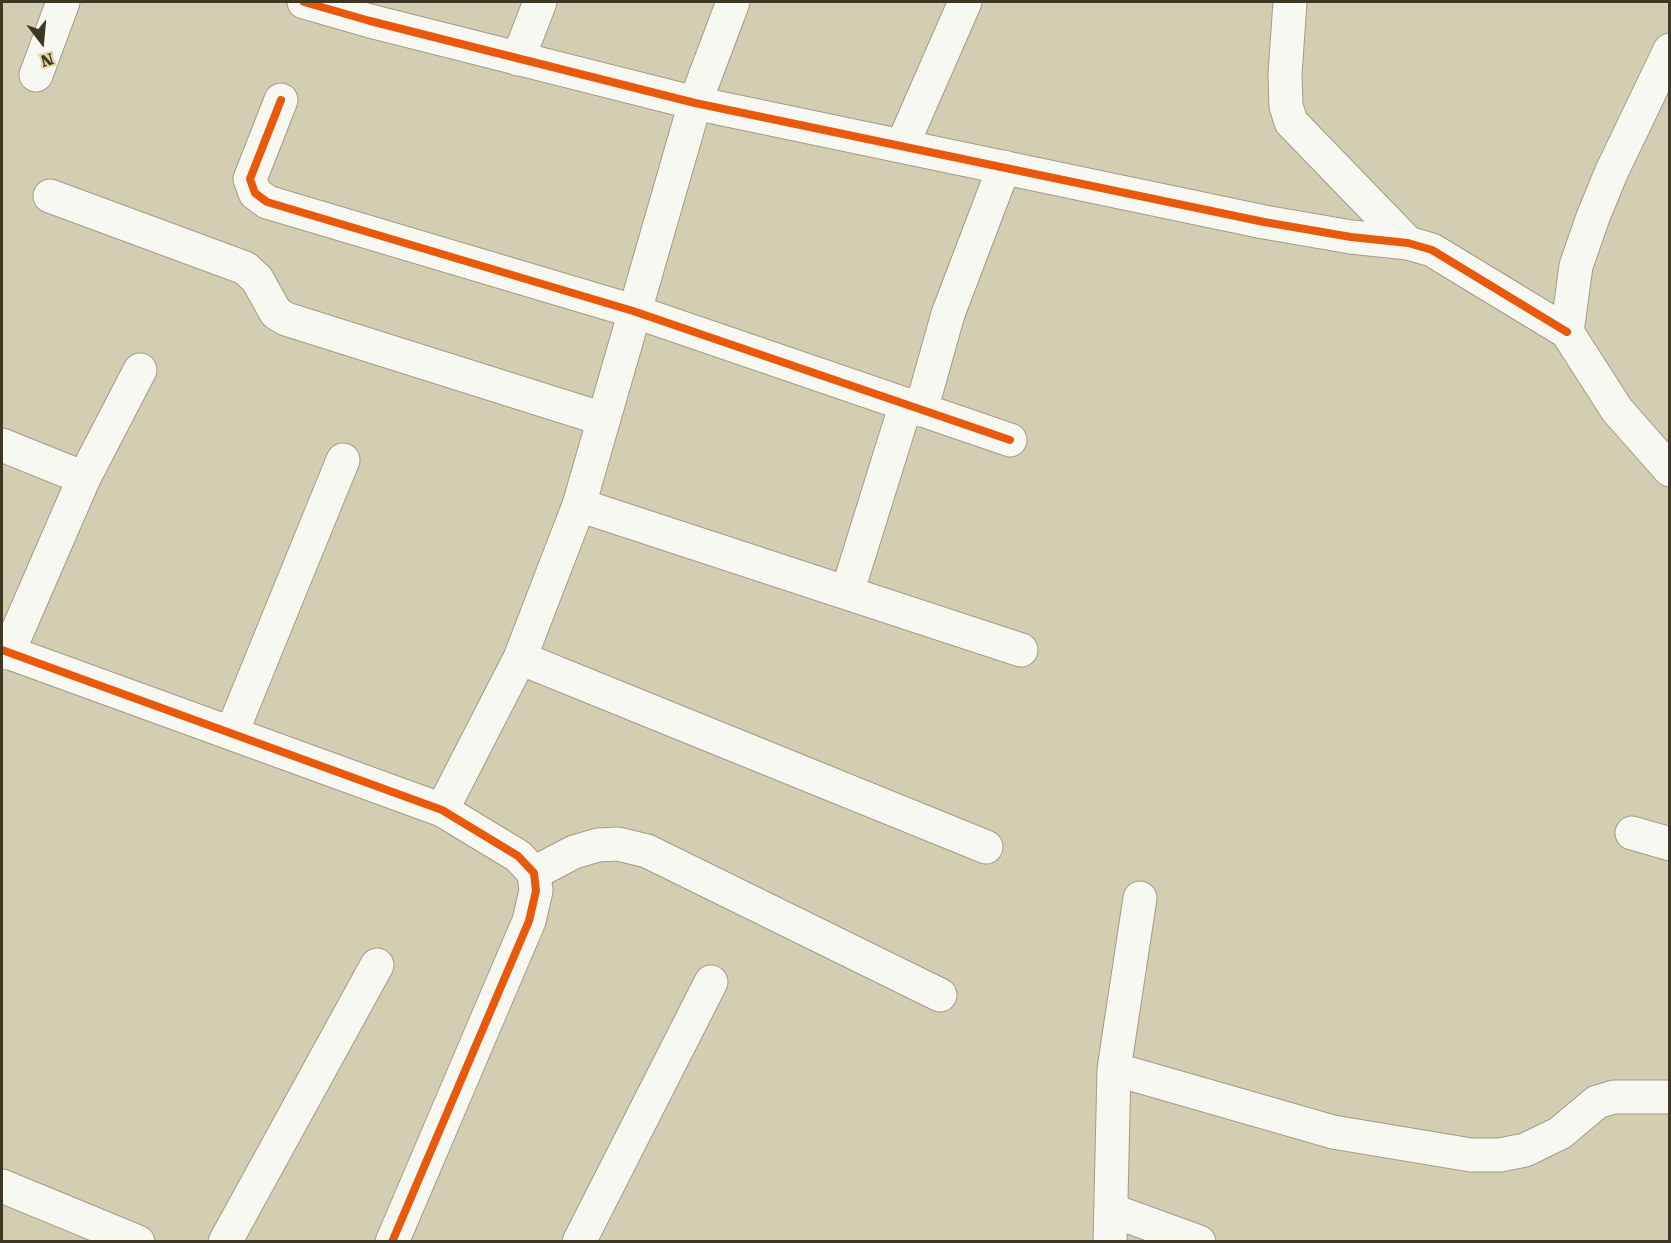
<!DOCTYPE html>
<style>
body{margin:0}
#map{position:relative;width:1671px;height:1243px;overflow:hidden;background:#d3cdb1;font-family:"Roboto Serif",serif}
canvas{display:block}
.frame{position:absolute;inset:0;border:3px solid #3d3723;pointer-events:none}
.north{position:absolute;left:12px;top:12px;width:60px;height:60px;-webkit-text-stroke:4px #e2d5a2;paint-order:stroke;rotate:164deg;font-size:16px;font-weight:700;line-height:24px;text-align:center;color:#3d3723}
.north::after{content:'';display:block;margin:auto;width:21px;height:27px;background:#3d3723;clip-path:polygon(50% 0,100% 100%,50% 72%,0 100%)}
</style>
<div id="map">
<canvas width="1671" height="1243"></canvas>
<div class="frame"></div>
<div class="north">N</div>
</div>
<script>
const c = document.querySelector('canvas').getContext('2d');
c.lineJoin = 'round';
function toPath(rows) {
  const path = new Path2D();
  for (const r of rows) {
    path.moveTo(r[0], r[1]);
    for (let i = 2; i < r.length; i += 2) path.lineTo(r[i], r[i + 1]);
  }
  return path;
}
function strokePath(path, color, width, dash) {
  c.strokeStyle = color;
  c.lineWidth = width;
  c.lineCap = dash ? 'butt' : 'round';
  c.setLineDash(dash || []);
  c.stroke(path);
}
const minor = toPath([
 [304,2,370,21,695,103,1264,222,1351,237,1408,243,1432,250,1567,332],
 [1290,2,1285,74,1286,106,1291,122,1408,243],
 [1670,50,1611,173,1593,217,1576,266,1567,332,1617,410,1670,470],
 [518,59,540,2],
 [36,75,63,2],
 [281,100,250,179,255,193,267,202,633,311,1010,440],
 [902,146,965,2],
 [50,196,245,268,257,279,276,313,286,319,603,419],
 [921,410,948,314,1004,167],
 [2,445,84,478],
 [579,505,1021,650],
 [847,593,906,404],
 [2,650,442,810,518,856,534,873,536,891,529,921,392,1242],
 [8,653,84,478,140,370],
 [520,658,986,847],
 [232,732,343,460],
 [442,810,520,658,579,505,695,103,733,2],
 [1632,833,1670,844],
 [534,873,574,852,598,845,618,844,647,851,940,995],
 [1114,1069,1333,1132,1471,1155,1500,1155,1525,1150,1560,1133,1597,1102,1614,1097,1670,1097],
 [2,1186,138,1242],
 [1111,1210,1199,1242],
 [225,1242,377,965],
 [579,1242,711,982],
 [1110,1242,1114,1069,1140,898]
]);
strokePath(minor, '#a29c87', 35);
strokePath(minor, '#f8f8f3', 33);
strokePath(toPath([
 [304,2,370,21,695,103,1264,222,1351,237,1408,243,1432,250,1567,332],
 [281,100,250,179,255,193,267,202,633,311,1010,440],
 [2,650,442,810,518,856,534,873,536,891,529,921,392,1242]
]), '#e8590c', 8);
</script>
